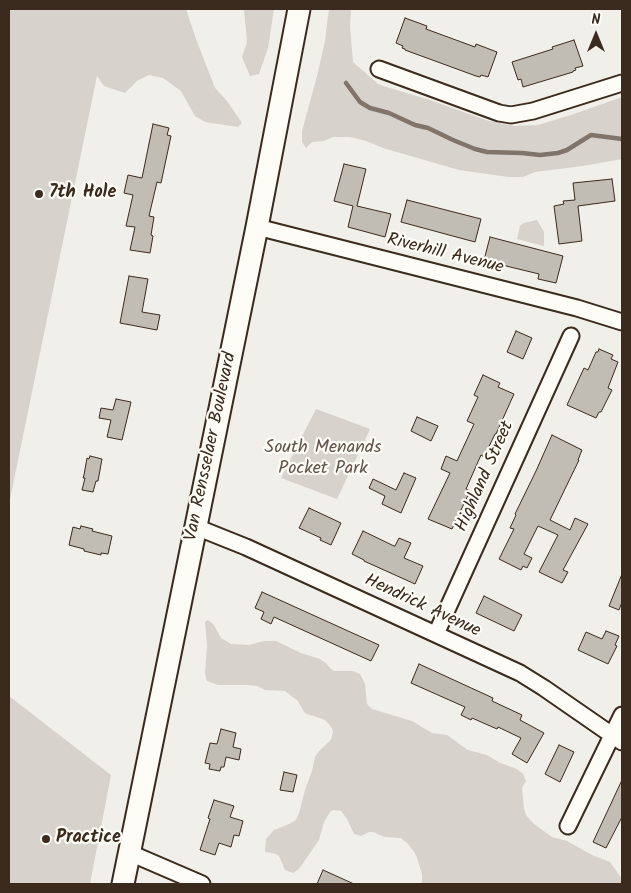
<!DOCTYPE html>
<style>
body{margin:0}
#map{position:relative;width:631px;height:893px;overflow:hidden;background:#f1efea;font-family:Kalam,sans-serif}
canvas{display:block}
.frame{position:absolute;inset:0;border:10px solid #3b2a1e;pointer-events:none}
.north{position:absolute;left:571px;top:10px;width:50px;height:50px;-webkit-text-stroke:4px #fdfcf7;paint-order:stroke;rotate:0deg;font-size:14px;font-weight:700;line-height:20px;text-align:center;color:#3b2a1e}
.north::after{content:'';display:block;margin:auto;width:18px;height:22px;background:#3b2a1e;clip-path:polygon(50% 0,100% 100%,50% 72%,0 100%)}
</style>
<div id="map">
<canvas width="631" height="893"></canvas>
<div class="frame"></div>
<div class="north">N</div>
</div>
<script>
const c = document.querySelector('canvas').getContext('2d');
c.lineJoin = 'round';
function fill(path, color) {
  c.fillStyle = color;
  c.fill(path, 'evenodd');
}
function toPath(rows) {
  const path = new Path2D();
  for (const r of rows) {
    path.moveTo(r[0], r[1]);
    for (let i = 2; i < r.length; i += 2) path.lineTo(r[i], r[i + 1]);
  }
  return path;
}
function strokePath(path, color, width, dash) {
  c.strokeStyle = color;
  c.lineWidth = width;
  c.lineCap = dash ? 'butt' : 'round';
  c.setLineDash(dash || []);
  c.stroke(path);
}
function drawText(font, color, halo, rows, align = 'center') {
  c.font = font + ' Kalam,sans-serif';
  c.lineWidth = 4.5;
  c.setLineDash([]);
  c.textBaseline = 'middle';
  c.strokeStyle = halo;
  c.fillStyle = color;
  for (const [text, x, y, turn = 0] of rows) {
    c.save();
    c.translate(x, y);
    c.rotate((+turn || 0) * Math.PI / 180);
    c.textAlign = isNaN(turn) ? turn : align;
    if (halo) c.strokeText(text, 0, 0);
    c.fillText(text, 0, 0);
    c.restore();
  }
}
fill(toPath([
 [9,9,186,9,196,39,215,88,227,101,242,123,238,127,205,122,195,116,181,91,163,78,149,75,137,81,125,93,104,86,97,76,9,504],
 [244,9,274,9,268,48,259,74,250,76,242,57,247,42],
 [329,9,351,9,350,26,353,62,378,84,383,86,430,100,489,121,514,126,538,125,571,115,622,97,622,159,583,166,535,172,523,177,509,177,459,170,383,148,366,141,350,137,333,137,324,141,312,142,306,148,302,142,302,131,317,76,325,41],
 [537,220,544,232,544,246,517,239,520,226,524,223],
 [316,409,370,429,337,499,281,478],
 [208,620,214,625,221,638,231,644,249,645,264,641,276,641,301,653,320,659,326,663,331,669,334,671,353,671,360,674,365,684,367,704,372,709,412,721,432,733,447,735,468,750,487,755,500,763,517,769,523,774,526,781,522,788,524,808,526,815,534,824,552,837,567,841,592,855,610,862,622,879,622,884,422,884,422,874,418,861,415,853,407,843,401,838,385,837,373,832,369,832,361,836,354,834,347,819,341,811,333,810,330,812,324,822,319,840,299,869,293,873,285,870,279,856,276,854,266,852,265,851,266,839,274,830,289,824,296,820,299,813,305,790,312,771,315,757,319,751,331,740,333,732,332,728,327,722,323,719,307,714,304,712,298,701,285,691,265,690,257,686,248,685,218,685,207,681,205,673,207,646,205,622],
 [9,696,111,775,90,884,9,884]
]), '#d7d2cc');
strokePath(toPath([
 [346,83,360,102,370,108,389,113,415,125,428,128,453,140,475,149,487,152,522,153,540,155,558,153,567,150,591,135,622,139]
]), '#80746b', 4.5);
const building = toPath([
 [405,18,427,26,426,29,475,47,476,44,497,52,488,77,481,75,480,77,476,76,405,50,405,49,402,48,403,46,396,43,405,18],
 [574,40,583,66,575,68,576,70,573,71,573,72,523,87,521,79,518,80,512,62,553,49,552,47,574,40],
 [153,124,169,128,167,135,171,136,161,183,157,182,149,216,154,217,151,235,153,236,150,253,130,250,135,227,126,226,133,195,124,193,128,175,142,178,153,124],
 [344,164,366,169,357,206,391,214,385,237,348,227,353,206,334,201,344,164],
 [612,179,615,201,578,206,582,241,559,244,554,206,564,204,563,201,575,200,573,183,612,179],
 [407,200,481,219,475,242,401,222,407,200],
 [490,237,563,256,556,283,538,279,539,274,502,265,501,269,483,264,490,237],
 [129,276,148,279,142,312,160,315,157,330,120,323,129,276],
 [516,331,532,338,523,359,507,352,516,331],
 [599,349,613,355,611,359,618,362,608,388,612,390,601,412,599,412,596,418,567,405,584,368,588,370,596,352,598,352,599,349],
 [483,375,500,383,498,387,514,394,496,434,495,434,484,457,481,455,466,489,470,491,452,529,428,519,450,473,441,469,446,456,457,461,474,424,467,421,478,397,474,395,483,375],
 [116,399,131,402,122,440,107,437,111,420,99,418,101,408,113,410,116,399],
 [417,417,438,426,431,441,411,431,417,417],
 [552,435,582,450,578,460,579,460,550,520,570,530,575,518,588,524,563,570,568,572,562,583,539,572,558,535,538,526,524,554,532,558,527,568,523,566,521,570,499,559,514,529,510,528,516,515,515,514,536,471,552,435],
 [90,456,102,459,98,481,96,481,93,492,82,490,85,478,83,478,84,475,87,458,89,459,90,456],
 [404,473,416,478,401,513,382,504,385,496,369,488,373,479,396,490,404,473],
 [309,508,341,523,331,545,320,540,321,538,299,528,309,508],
 [81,526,93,529,92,531,112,536,108,554,101,553,101,555,84,551,84,549,69,545,73,527,80,529,81,526],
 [363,531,394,546,395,546,399,538,411,543,404,558,423,566,415,584,364,561,364,560,352,554,363,531],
 [622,574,622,602,619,610,609,606,622,574],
 [262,592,379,645,371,661,274,617,271,624,261,619,264,612,255,608,262,592],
 [484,596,522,615,514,631,476,613,484,596],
 [606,631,619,636,615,645,617,646,608,664,578,650,586,632,602,639,606,631],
 [419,664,493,698,492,701,522,715,520,720,544,733,527,763,512,754,521,738,498,727,497,729,472,718,471,720,461,715,465,707,411,683,419,664],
 [221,729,236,733,233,747,241,749,239,760,226,757,224,767,221,767,220,771,209,769,210,764,205,763,210,743,217,744,221,729],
 [559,745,574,752,560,782,545,774,559,745],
 [284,772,297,775,293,792,280,790,284,772],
 [622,780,622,817,606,848,593,842,622,780],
 [214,800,234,806,230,817,243,821,239,836,234,835,231,847,219,843,215,855,200,850,210,819,208,818,214,800],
 [323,870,354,884,317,884,323,870]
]);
fill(building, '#c1bcb4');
strokePath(building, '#3b2a1e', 1);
const minor = toPath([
 [379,69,499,113,511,115,533,111,622,83],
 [257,227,577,308,622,322],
 [196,527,246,547,520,673,544,688,622,742],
 [436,634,571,336],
 [568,826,622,715],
 [130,853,202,884]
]);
const secondary = toPath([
 [123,884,257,227,299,9]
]);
strokePath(minor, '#3b2a1e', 19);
strokePath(secondary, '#3b2a1e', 25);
strokePath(minor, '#fdfcf7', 15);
strokePath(secondary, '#fdfcf7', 21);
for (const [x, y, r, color] of [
 [39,194,5,"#3b2a1e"],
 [46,839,5,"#3b2a1e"]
]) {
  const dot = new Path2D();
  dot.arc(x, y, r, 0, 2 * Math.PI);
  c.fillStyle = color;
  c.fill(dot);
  strokePath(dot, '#fdfcf7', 2);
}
drawText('bold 18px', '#3b2a1e', '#fdfcf7', [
 ["7th Hole",49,194],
 ["Practice",56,839]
], 'left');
drawText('18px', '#3b2a1e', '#fdfcf7', [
 ["Riverhill Avenue",445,255,14],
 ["Van Rensselaer Boulevard",212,447,-78],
 ["Highland Street",486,477,-66],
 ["Hendrick Avenue",422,607,25]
]);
drawText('18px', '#62544a', '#fdfcf7', [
 ["South Menands",323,449],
 ["Pocket Park",323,470]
]);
</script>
